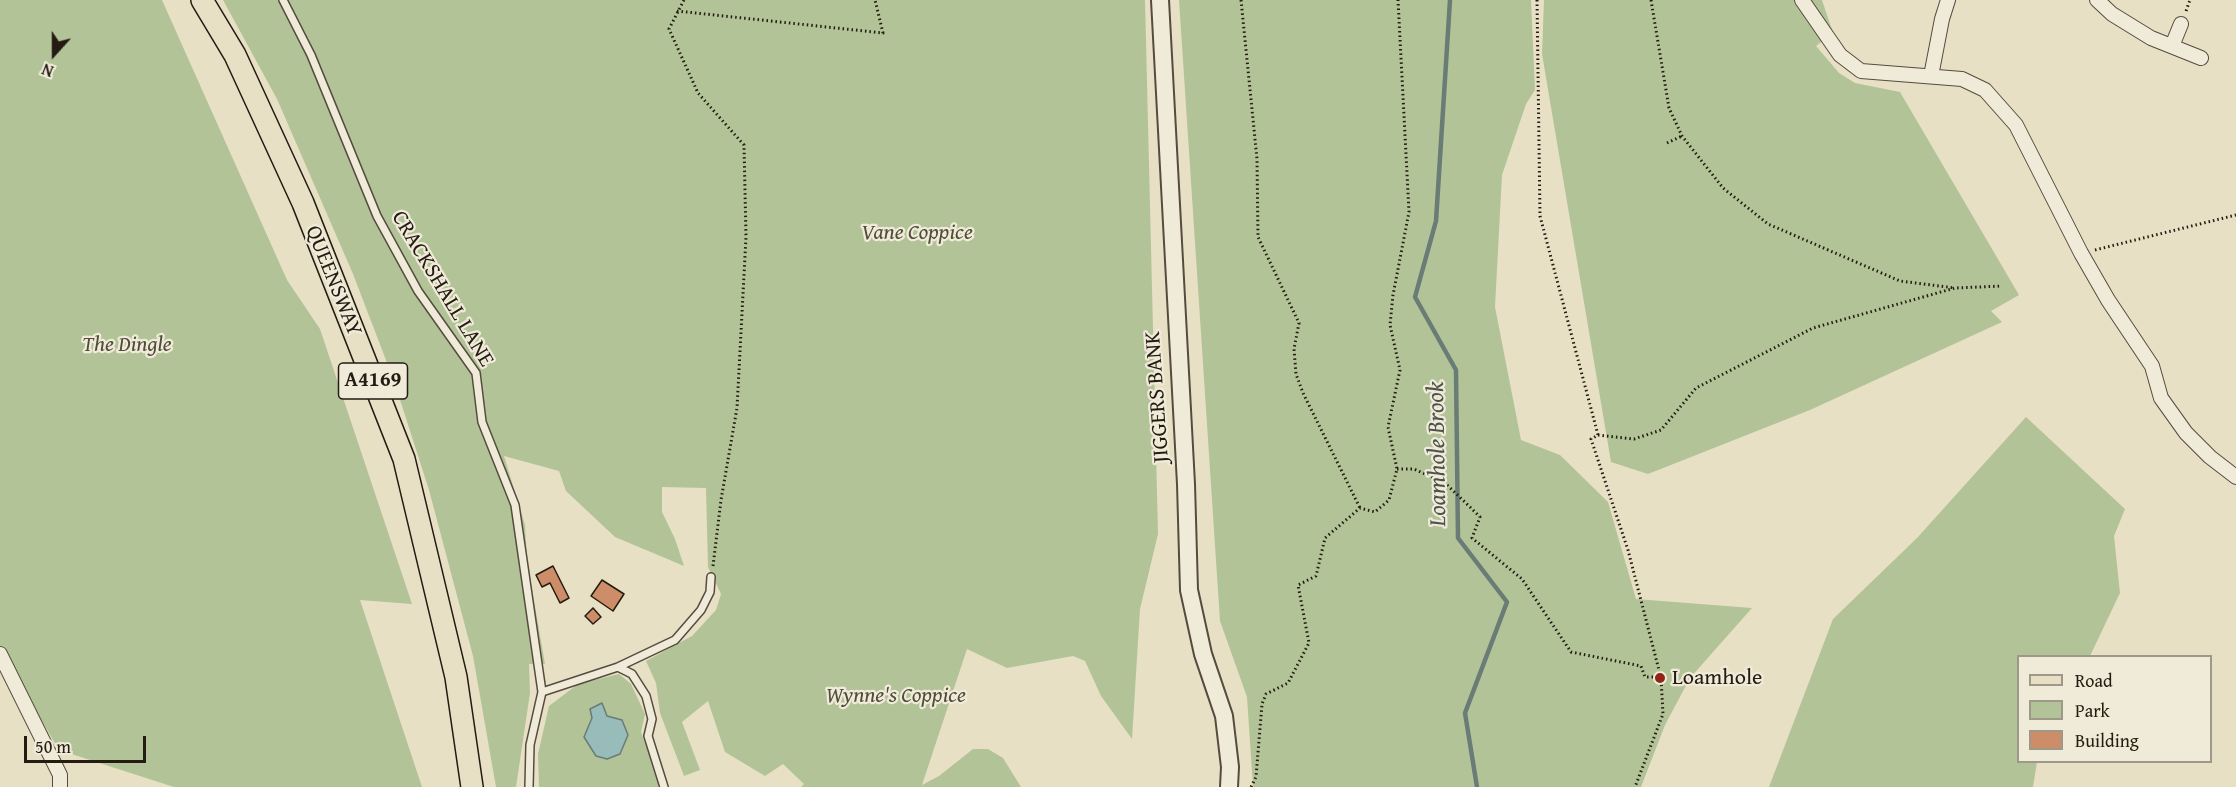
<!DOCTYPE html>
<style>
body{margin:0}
#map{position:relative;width:2236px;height:787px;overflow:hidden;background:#e8e0c5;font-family:"Gentium Book Plus",serif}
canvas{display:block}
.legend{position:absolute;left:2017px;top:655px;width:195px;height:108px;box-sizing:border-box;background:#f0ebd9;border:2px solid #9e9889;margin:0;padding:8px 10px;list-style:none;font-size:18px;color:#241b12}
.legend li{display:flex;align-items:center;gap:12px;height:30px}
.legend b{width:30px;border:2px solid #9e9889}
.north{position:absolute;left:24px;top:24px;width:60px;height:60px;-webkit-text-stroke:4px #f0ebd9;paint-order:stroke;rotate:201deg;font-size:16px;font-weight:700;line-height:24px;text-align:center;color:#241b12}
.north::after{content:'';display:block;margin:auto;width:21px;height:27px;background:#241b12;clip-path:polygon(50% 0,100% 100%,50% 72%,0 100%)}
.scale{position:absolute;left:24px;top:736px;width:122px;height:27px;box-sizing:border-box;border:3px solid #241b12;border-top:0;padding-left:8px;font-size:18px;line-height:21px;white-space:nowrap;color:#241b12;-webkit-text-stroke:4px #f0ebd9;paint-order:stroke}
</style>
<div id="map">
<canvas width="2236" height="787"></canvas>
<ul class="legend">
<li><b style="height:8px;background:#e8e0c5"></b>Road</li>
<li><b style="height:16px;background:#b2c398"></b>Park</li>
<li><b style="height:16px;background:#cd8d69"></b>Building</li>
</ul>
<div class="north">N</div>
<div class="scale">50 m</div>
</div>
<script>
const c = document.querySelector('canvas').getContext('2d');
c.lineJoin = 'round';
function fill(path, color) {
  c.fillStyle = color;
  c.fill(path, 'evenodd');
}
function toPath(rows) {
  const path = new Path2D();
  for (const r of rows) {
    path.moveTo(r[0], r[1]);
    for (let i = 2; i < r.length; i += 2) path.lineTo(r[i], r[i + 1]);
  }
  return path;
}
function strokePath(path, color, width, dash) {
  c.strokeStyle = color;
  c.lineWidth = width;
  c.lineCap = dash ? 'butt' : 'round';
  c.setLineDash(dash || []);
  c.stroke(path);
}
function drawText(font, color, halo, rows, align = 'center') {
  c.font = font + ' "Gentium Book Plus",serif';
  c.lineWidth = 4.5;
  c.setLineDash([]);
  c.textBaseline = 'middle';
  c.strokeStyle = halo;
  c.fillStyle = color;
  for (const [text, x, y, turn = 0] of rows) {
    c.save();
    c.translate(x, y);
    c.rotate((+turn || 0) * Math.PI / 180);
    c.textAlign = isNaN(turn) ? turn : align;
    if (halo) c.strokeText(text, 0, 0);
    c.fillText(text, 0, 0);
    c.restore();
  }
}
fill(toPath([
 [0,0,162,0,287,280,320,329,412,604,360,600,422,787,174,787,59,750,0,650],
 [223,0,1145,0,1158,534,1140,609,1132,739,1101,696,1085,661,1073,656,1007,668,967,649,922,785,939,776,973,749,988,749,1003,758,1021,787,801,787,804,784,783,764,765,776,725,752,708,701,682,722,700,770,684,776,660,713,656,683,646,661,692,636,716,610,721,594,708,567,706,488,662,487,662,512,675,539,684,566,615,537,566,491,559,471,504,456,525,525,527,560,545,664,529,664,530,693,516,787,496,787,473,656,429,490,394,381,353,274,277,99],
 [1179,0,1531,0,1535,90,1526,104,1502,175,1495,307,1521,440,1560,455,1608,502,1636,599,1752,608,1690,678,1665,725,1641,787,1253,787,1247,697,1220,621],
 [1544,0,1822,0,1833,33,1816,46,1839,73,1855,83,1900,92,2019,295,1991,311,2002,322,1810,410,1648,474,1611,462,1542,54],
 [2026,417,2125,509,2114,536,2120,593,2090,656,2018,656,2018,762,2037,762,2033,787,1769,787,1833,619,1917,538],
 [619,674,631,684,645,714,641,732,661,787,539,787,538,754,549,706,578,684],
 [592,718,596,756,584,737]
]), '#b2c398');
const water = toPath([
 [602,703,607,716,622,720,628,735,620,754,607,759,596,756,584,737,592,718,590,709,602,703]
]);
fill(water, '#98bcb9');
strokePath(water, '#6a7c76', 1.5);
strokePath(toPath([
 [1450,0,1436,221,1415,297,1456,370,1458,538,1507,602,1465,713,1477,787]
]), '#6a7c76', 4.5);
const building = toPath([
 [553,566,569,598,560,603,550,583,542,587,536,575,553,566],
 [602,580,624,594,613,611,591,596,602,580],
 [593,608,601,617,593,624,585,616,593,608]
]);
fill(building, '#cd8d69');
strokePath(building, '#241b12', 1.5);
const service = toPath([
 [283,0,311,55,377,216,418,291,476,373,482,422,515,505,542,692,530,745,529,787],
 [618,667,675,640,701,610,710,592,711,577],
 [542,692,618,667,632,674,646,696,652,719,648,736,664,787]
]);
const minor = toPath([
 [1802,0,1840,55,1861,71,1962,79,1985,90,2016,125,2081,253,2108,300,2152,366,2161,398,2186,433,2210,457,2236,477],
 [2097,0,2112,14,2151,38,2201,58],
 [2172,46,2181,24],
 [1931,76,1942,19,1948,0],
 [0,654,60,775,60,787]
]);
const tertiary = toPath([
 [1160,0,1186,484,1189,590,1203,654,1224,716,1230,767,1229,787]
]);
const primary = toPath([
 [202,0,235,55,303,203,404,459,456,677,472,787]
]);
strokePath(service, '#554c3f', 10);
strokePath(minor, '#554c3f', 16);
strokePath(tertiary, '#554c3f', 20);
strokePath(primary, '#241b12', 24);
strokePath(toPath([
 [684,0,669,29,698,93,744,145,746,237,737,408,721,500,713,566],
 [1241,0,1257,159,1258,237,1299,323,1294,349,1296,374,1303,393,1360,508],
 [1537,0,1540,216,1598,435,1591,439,1628,550,1661,678,1663,714,1635,787],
 [1651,0,1669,108,1682,136,1723,188,1768,224,1900,281,1955,288],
 [677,11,883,33,875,0],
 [2186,11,2190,0],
 [1667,143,1682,136],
 [2095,250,2236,215],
 [1598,435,1634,439,1661,430,1696,388,1813,328,1955,288,2002,286],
 [1397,469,1414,469,1445,483,1470,507,1480,517,1472,538,1522,579,1571,652,1641,666,1645,677,1660,677],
 [1251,787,1256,777,1262,704,1266,694,1288,683,1309,643,1298,585,1316,576,1325,538,1360,508,1375,512,1389,500,1397,469,1388,427,1400,370,1390,325,1393,295,1409,212,1398,0]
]), '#241b12', 3, [1.5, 3]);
strokePath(service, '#f0ebd9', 7);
strokePath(minor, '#f0ebd9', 14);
strokePath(tertiary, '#f0ebd9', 16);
strokePath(primary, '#e8e0c5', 21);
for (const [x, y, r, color] of [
 [1660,678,6,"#8f2418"]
]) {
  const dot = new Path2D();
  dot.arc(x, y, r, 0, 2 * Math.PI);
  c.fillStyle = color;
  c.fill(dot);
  strokePath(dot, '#f0ebd9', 2);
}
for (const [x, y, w] of [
 [373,381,69]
]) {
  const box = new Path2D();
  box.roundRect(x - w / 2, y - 18, w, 36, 4.5);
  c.fillStyle = '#f0ebd9';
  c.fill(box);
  strokePath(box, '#241b12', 1.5);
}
drawText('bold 21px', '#241b12', null, [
 ["A4169",373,381]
]);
drawText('italic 22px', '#4f4d3a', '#f0ebd9', [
 ["Vane Coppice",917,233],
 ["The Dingle",127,345],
 ["Wynne's Coppice",896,696]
]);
drawText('22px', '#241b12', '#f0ebd9', [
 ["QUEENSWAY",333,281,68],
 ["CRACKSHALL LANE",442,289,59],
 ["JIGGERS BANK",1158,397,-94]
]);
drawText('22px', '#241b12', '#f0ebd9', [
 ["Loamhole",1672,678]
], 'left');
drawText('italic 24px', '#4d534c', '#f0ebd9', [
 ["Loamhole Brook",1438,454,-91]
]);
</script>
